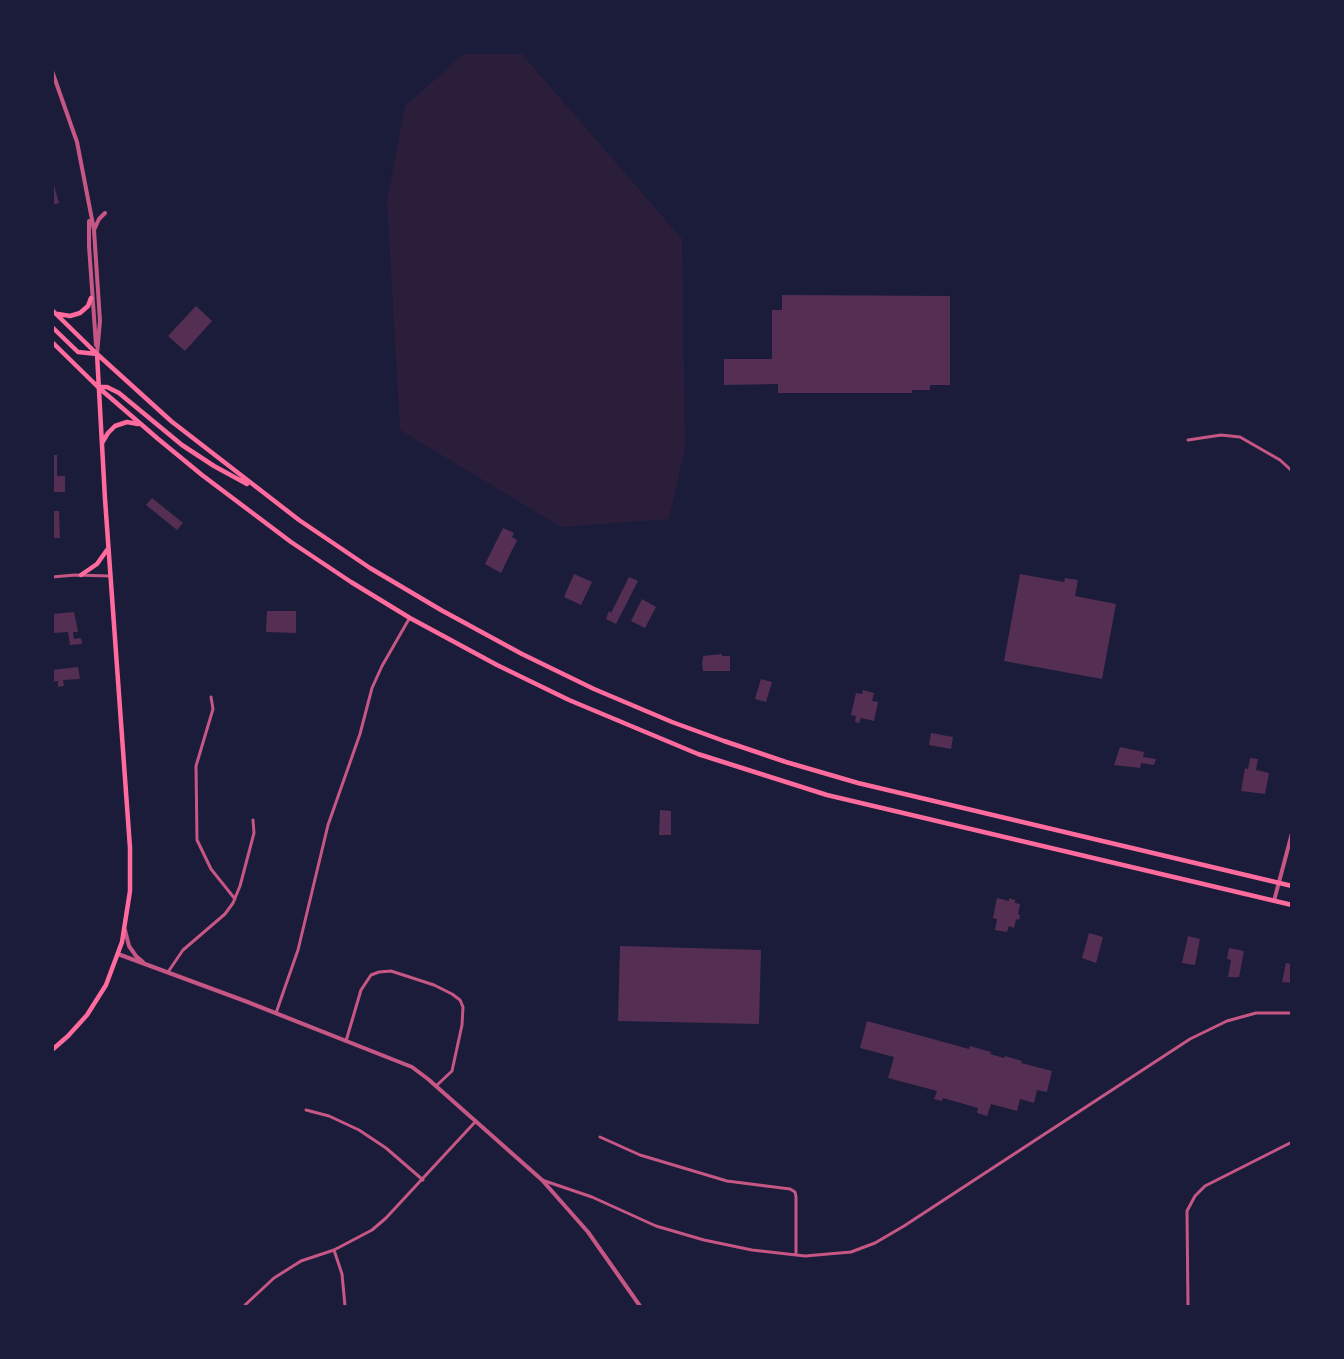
<!DOCTYPE html>
<style>
body{margin:0}
#map{position:relative;width:1344px;height:1359px;overflow:hidden;background:#1b1b3a;font-family:"Varela Round",sans-serif}
canvas{display:block}
.frame{position:absolute;inset:0;border:54px solid #1b1b3a;pointer-events:none}
</style>
<div id="map">
<canvas width="1344" height="1359"></canvas>
<div class="frame"></div>
</div>
<script>
const c = document.querySelector('canvas').getContext('2d');
c.lineJoin = 'round';
function fill(path, color) {
  c.fillStyle = color;
  c.fill(path, 'evenodd');
}
function toPath(rows) {
  const path = new Path2D();
  for (const r of rows) {
    path.moveTo(r[0], r[1]);
    for (let i = 2; i < r.length; i += 2) path.lineTo(r[i], r[i + 1]);
  }
  return path;
}
function strokePath(path, color, width, dash) {
  c.strokeStyle = color;
  c.lineWidth = width;
  c.lineCap = dash ? 'butt' : 'round';
  c.setLineDash(dash || []);
  c.stroke(path);
}
fill(toPath([
 [466,52,521,53,682,239,685,448,669,519,561,527,400,430,387,201,405,106]
]), '#2a1e3b');
fill(toPath([
 [53,182,59,203,52,205,52,183],
 [782,295,950,296,950,385,930,385,930,390,912,390,912,393,778,393,778,384,724,385,724,359,772,359,772,310,782,310],
 [196,306,212,321,185,351,168,336],
 [52,455,57,455,57,476,65,476,65,492,52,492],
 [152,498,183,523,177,530,146,505],
 [52,511,59,511,60,538,52,538],
 [503,528,514,533,512,537,517,540,501,573,485,564],
 [574,574,592,582,581,605,564,597],
 [1020,574,1064,582,1065,578,1078,580,1075,596,1116,604,1102,679,1004,661],
 [629,577,638,581,616,624,606,619,607,616,609,611,611,613],
 [642,599,656,607,645,628,631,621],
 [267,611,296,611,296,633,266,632],
 [74,612,78,632,73,632,74,639,81,638,82,644,70,645,68,632,52,633,52,614],
 [722,654,722,656,730,656,730,671,703,671,702,661,703,661,703,656],
 [78,667,80,679,63,680,64,686,58,687,58,681,52,682,52,670],
 [761,679,772,682,766,702,755,699],
 [863,690,874,693,872,701,878,702,874,721,861,718,859,723,855,722,856,716,851,715,856,693,862,694],
 [931,733,953,737,951,749,929,745],
 [1120,747,1144,752,1143,757,1156,759,1154,765,1141,763,1140,768,1114,765],
 [1250,758,1258,759,1256,770,1269,773,1265,794,1241,791,1245,768,1248,769],
 [660,810,671,811,671,835,659,835],
 [997,898,1009,901,1009,898,1015,900,1015,903,1020,904,1018,914,1020,915,1019,920,1016,919,1014,928,1009,926,1007,932,995,930,997,919,993,918],
 [1089,933,1103,937,1096,963,1082,958],
 [1188,936,1200,939,1195,965,1182,963],
 [620,946,761,950,759,1024,618,1021],
 [1229,948,1244,951,1239,977,1228,977,1231,960,1227,959],
 [1286,963,1292,964,1292,983,1282,982],
 [867,1021,969,1049,970,1046,991,1052,990,1054,1004,1058,1005,1056,1022,1061,1021,1063,1052,1071,1047,1092,1037,1090,1034,1103,1020,1099,1017,1111,991,1104,987,1116,977,1113,978,1108,943,1098,942,1101,934,1099,937,1091,888,1078,894,1057,860,1048]
]), '#542f53');
strokePath(toPath([
 [1188,440,1221,435,1240,437,1280,460,1292,471],
 [52,577,75,575,110,576],
 [211,697,213,709,196,766,197,840,211,869,235,899],
 [168,972,183,950,225,914,233,903,240,886,254,833,253,820],
 [276,1013,298,950,328,825,360,734,372,688,382,666,409,619],
 [346,1041,361,990,371,975,379,972,391,971,434,985,452,994,460,1000,463,1007,462,1025,452,1071,436,1086],
 [306,1110,329,1116,359,1130,386,1148,423,1180],
 [600,1137,640,1155,727,1181,790,1189,795,1192,796,1197,796,1255],
 [542,1180,592,1197,656,1226,704,1240,752,1250,805,1256,851,1252,875,1243,904,1226,1190,1039,1227,1021,1256,1013,1292,1013],
 [334,1250,342,1274,345,1306],
 [245,1305,274,1278,301,1261,334,1250,372,1230,386,1218,476,1121],
 [1188,1306,1187,1211,1195,1196,1205,1186,1292,1142]
]), '#c65784', 3);
strokePath(toPath([
 [52,71,77,142,94,230,100,321,97,354],
 [89,221,89,246,96,345],
 [94,230,99,219,105,213],
 [1274,901,1292,833],
 [125,930,129,946,136,956,143,962],
 [118,954,245,1001,412,1067,428,1079,542,1180,588,1232,640,1306]
]), '#c65784', 4);
strokePath(toPath([
 [52,310,97,354,171,421,299,520,370,568,441,610,522,654,594,689,672,722,724,741,786,762,858,783,1292,886],
 [58,314,70,316,80,313,88,306,91,298],
 [52,327,78,352,97,354],
 [52,342,98,387,157,438,202,475,291,542,351,582,410,618,497,665,569,700,698,754,827,795,1292,905],
 [98,387,107,387,119,393,182,445,214,466,247,484],
 [102,443,108,433,115,426,127,422,138,424],
 [81,575,97,564,107,550],
 [52,1050,68,1036,87,1015,106,985,122,942,130,891,130,848,105,499,97,354]
]), '#ff6b9d', 4.5);
</script>
